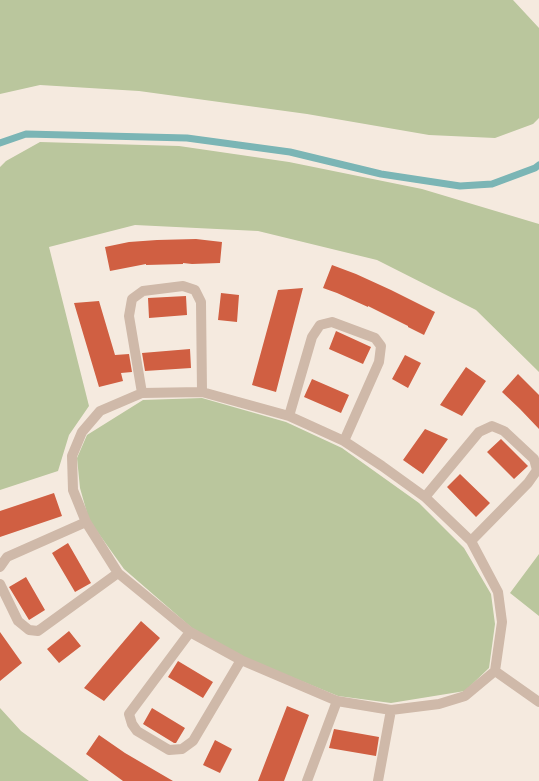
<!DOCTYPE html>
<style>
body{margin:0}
canvas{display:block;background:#f5eadf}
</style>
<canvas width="539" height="781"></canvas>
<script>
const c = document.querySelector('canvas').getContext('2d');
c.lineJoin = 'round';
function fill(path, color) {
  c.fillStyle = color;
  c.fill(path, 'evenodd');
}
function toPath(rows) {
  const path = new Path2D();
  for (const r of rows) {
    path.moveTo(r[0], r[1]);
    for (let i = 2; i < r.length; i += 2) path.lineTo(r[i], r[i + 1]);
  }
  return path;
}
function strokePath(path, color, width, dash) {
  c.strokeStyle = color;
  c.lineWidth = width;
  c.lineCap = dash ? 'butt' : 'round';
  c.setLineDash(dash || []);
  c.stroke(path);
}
fill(toPath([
 [0,0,513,0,539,28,539,118,533,124,495,138,429,135,307,114,139,91,40,85,0,94],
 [40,142,179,146,289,162,422,189,539,224,539,372,476,310,377,260,258,231,135,225,49,247,89,406,69,435,58,471,0,490,0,167,6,161],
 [202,398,286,422,342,448,419,503,464,548,491,594,495,624,489,668,465,691,391,703,338,696,245,658,192,628,124,569,89,520,80,488,77,458,87,435,143,400],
 [539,554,539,616,510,593],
 [0,708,21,731,89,781,0,781]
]), '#bac69d');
strokePath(toPath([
 [0,143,26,134,187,138,290,152,381,174,460,186,492,184,535,168,539,165]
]), '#7bb5b5', 7);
fill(toPath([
 [196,239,222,242,220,263,192,264,183,263,183,264,146,265,146,264,110,271,105,247,129,242,157,240],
 [332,265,356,274,391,290,435,312,424,335,408,327,408,326,368,306,368,307,337,293,323,288],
 [303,288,276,392,252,385,278,290],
 [221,293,239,295,237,322,218,320],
 [186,296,187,315,149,318,148,298],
 [99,301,115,355,129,354,132,372,121,373,123,381,99,387,74,303],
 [336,331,371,347,363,364,329,349],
 [190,349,191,368,145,371,142,353],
 [405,355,421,363,408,388,392,379],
 [466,367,486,381,462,416,440,405],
 [518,374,539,395,539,429,520,409,502,392],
 [312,379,349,395,341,413,304,397],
 [425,429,448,439,423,474,403,460],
 [501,439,528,466,514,479,487,452],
 [460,474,490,503,476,517,447,487],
 [54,493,62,516,0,537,0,511],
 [68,543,91,583,75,592,52,553],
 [26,577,45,610,29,620,9,587],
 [141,621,160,638,153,646,104,701,84,688],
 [69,631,81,646,59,663,47,649],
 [0,632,22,663,0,681],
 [178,661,213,682,203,698,168,677],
 [287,706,309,715,284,781,258,781],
 [152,708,185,728,176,743,174,743,143,724],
 [334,729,379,737,376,756,329,748],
 [99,735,125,753,173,781,123,781,112,773,86,754],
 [215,740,232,749,220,773,203,765]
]), '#d05f42');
strokePath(toPath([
 [202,392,289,416,344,441,382,466,425,497,471,541,498,592,502,622,495,671,465,696,439,704,391,710,337,701,241,660,190,632,118,573,86,522,73,490,72,456,82,432,100,411,142,393,202,392],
 [142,393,129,316,132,299,143,291,183,286,195,290,201,302,202,392],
 [289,416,312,337,320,325,332,322,375,338,381,346,379,362,344,441],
 [425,497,479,432,492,426,504,431,534,459,537,470,528,483,471,541],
 [0,567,7,557,86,522],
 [0,584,18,621,29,630,38,631,118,573],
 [190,632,129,714,132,724,137,731,169,750,182,749,193,741,241,660],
 [495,671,539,702],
 [307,781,337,701],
 [378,781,391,710]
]), '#cfb9a9', 10);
</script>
